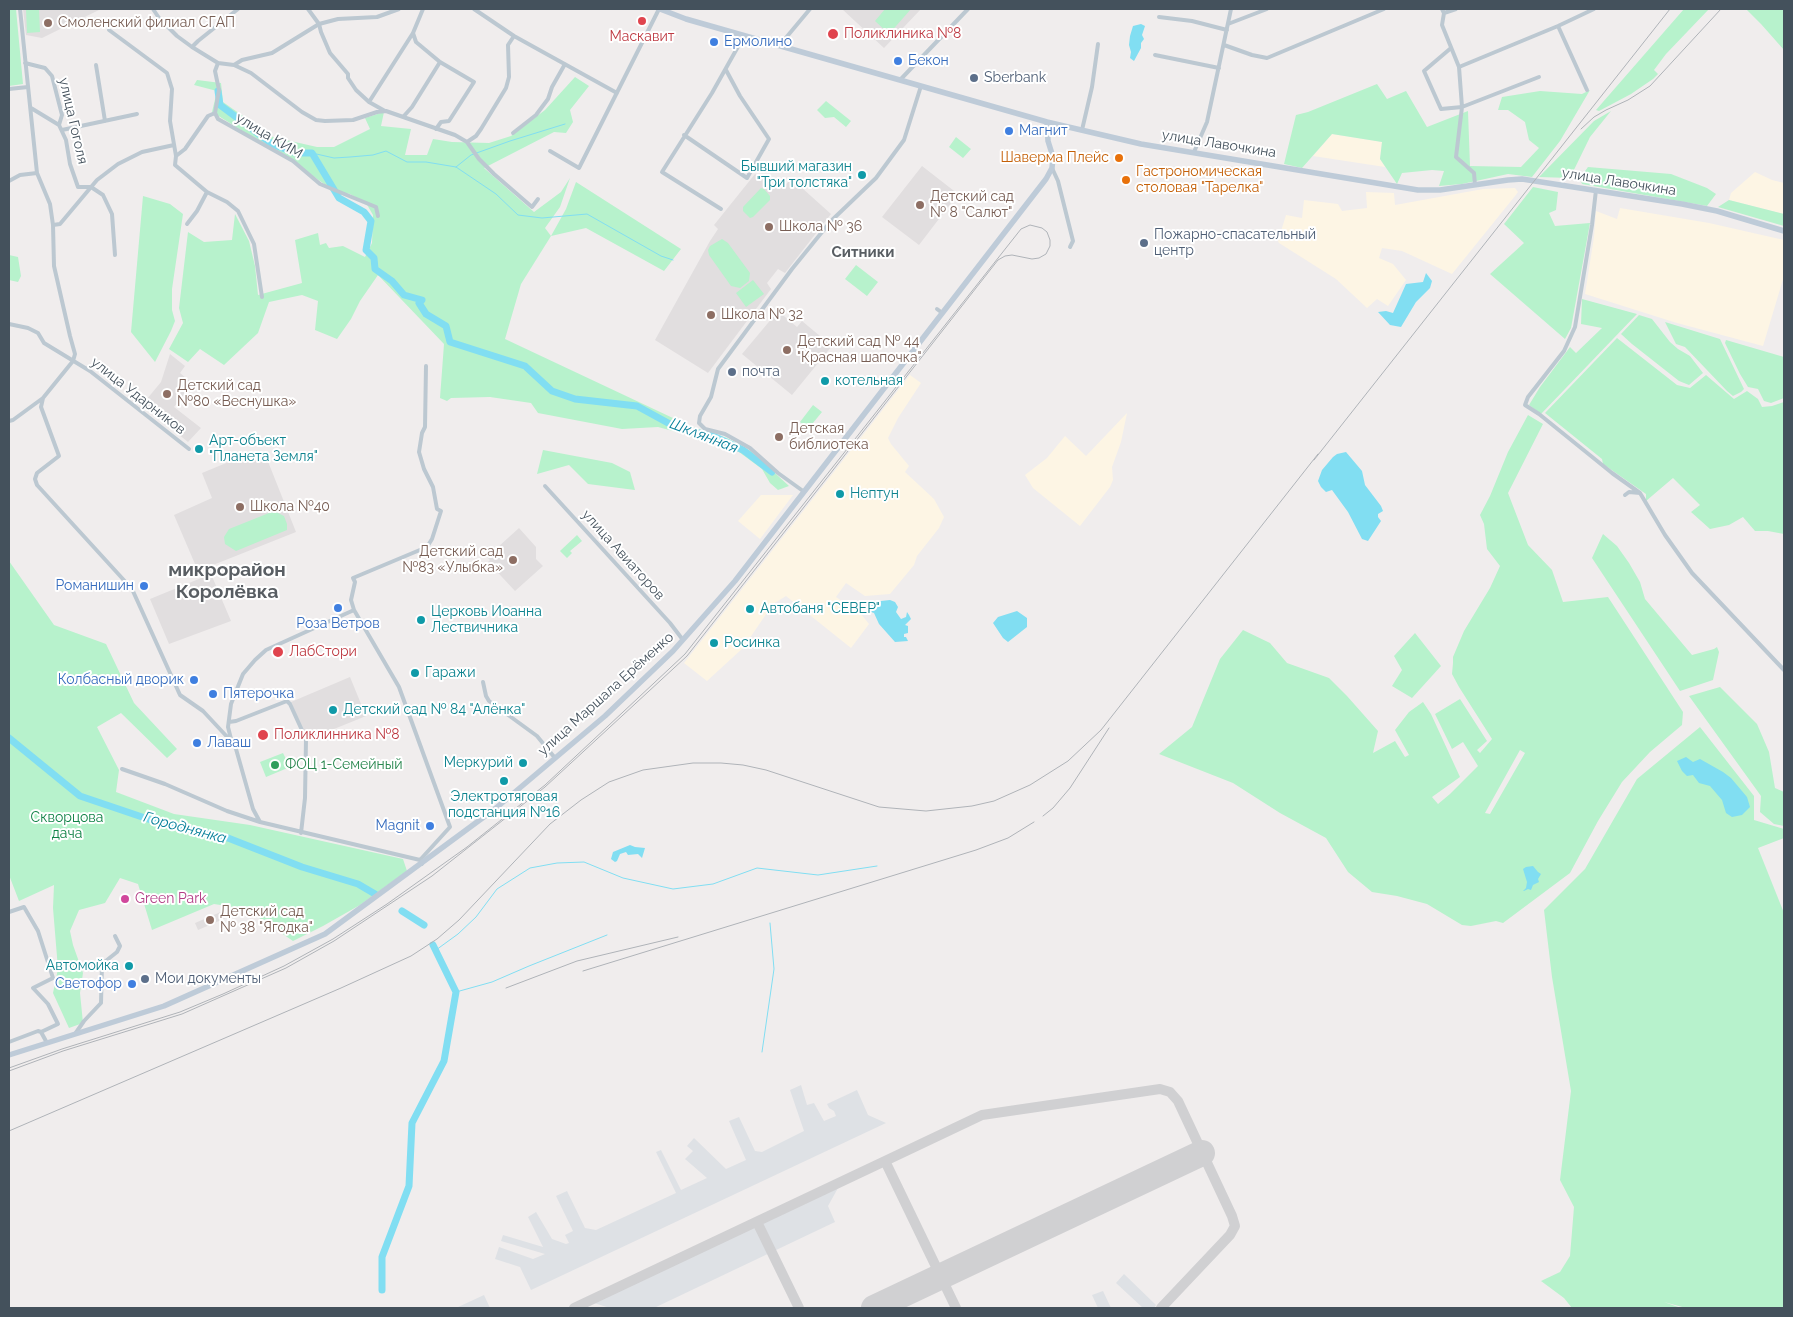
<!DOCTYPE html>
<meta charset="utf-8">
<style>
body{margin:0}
#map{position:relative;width:1793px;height:1317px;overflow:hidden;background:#f0eded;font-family:Raleway,sans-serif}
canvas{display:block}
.frame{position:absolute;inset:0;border:10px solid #44515c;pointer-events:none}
</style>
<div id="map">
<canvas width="1793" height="1317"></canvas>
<div class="frame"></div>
</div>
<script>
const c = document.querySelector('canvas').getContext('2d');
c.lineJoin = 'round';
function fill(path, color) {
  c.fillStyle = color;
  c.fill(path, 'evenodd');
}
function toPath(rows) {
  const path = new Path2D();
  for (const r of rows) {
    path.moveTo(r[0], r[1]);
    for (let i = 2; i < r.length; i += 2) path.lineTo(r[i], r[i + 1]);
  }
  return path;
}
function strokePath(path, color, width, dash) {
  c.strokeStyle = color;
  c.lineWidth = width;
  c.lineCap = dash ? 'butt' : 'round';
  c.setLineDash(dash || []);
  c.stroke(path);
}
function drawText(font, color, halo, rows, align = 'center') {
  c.font = font + ' Raleway,sans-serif';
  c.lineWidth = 4;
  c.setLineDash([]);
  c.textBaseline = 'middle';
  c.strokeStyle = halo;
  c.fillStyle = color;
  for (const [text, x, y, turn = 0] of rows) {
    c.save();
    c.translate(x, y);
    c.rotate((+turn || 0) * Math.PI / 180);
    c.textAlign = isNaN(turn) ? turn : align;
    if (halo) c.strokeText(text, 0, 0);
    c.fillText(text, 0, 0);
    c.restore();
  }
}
fill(toPath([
 [1332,134,1382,142,1380,159,1385,167,1313,156],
 [1755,172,1772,180,1784,183,1784,214,1729,200,1731,193],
 [1515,188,1518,192,1515,196,1452,274,1402,251,1382,248,1379,258,1393,264,1406,280,1388,306,1377,299,1367,308,1336,279,1279,243,1278,241,1286,215,1302,218,1304,200,1338,204,1342,211,1367,208,1366,192,1394,193,1395,205,1483,189],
 [1620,208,1709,223,1784,240,1784,276,1763,346,1677,323,1585,294,1594,237,1596,211,1617,219],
 [910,375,921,383,898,418,888,438,891,444,909,466,905,472,934,499,944,517,939,528,917,556,914,565,890,594,865,596,846,583,836,597,861,614,869,624,851,648,786,596,773,604,743,648,707,681,684,663],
 [1127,413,1121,442,1112,467,1113,480,1110,487,1080,526,1033,488,1025,475,1047,458,1065,436,1086,456],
 [761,495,793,495,760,539,738,521]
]), '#fdf5e4');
fill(toPath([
 [23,9,101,9,42,38,26,35],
 [842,9,921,9,884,48],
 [922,166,958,194,919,245,882,217],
 [755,174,780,189,792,179,831,214,785,273,778,269,767,283,771,289,708,373,655,340,710,241,718,229,714,225],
 [778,311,797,327,802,321,832,346,792,395,742,354],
 [170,354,185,366,180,373,193,384,174,407,201,428,188,442,142,405,161,382],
 [248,454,267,459,296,532,198,571,174,515,212,498,202,473],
 [519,528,536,547,536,559,543,566,515,591,488,562,490,560,487,557],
 [211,574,231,621,169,644,150,599],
 [350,677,366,716,307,740,291,702],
 [223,911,226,918,198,930,195,923]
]), '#e1dedf');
fill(toPath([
 [801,1085,807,1105,814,1103,824,1121,836,1116,834,1111,829,1108,827,1104,857,1090,868,1115,886,1123,531,1290,520,1267,495,1259,499,1247,533,1259,545,1254,501,1241,503,1235,543,1247,528,1217,536,1212,552,1239,566,1244,569,1243,565,1235,573,1231,556,1196,567,1191,585,1228,596,1230,676,1193,656,1152,661,1150,681,1190,707,1178,685,1159,693,1151,687,1146,694,1138,726,1169,746,1160,729,1121,739,1117,755,1151,762,1152,804,1131,790,1090],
 [838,1188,828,1206,835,1222,654,1308,610,1308,594,1303],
 [1124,1274,1156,1305,1154,1308,1143,1308,1116,1283],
 [1103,1291,1111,1308,1098,1308,1092,1295],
 [484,1295,490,1308,456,1308]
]), '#dee1e5');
fill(toPath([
 [9,9,16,9,23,84,9,86],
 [26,9,39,9,40,32,27,33],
 [885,9,911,9,889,34,875,21],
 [1684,9,1709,9,1666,54,1654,70,1658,74,1653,79,1631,94,1599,111,1596,110],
 [1746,9,1784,9,1784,50,1761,24],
 [575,77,589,86,570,110,573,122,566,133,554,132,484,168,534,212,561,192,570,178,560,207,545,228,551,236,566,209,576,182,681,249,664,271,586,228,551,236,521,284,505,339,692,427,727,438,751,451,789,486,778,490,770,483,762,469,739,452,707,440,658,427,622,429,538,413,531,403,490,397,451,398,447,401,440,398,444,344,378,275,360,301,351,319,337,339,315,330,318,301,302,295,269,302,258,333,224,365,200,349,188,362,169,349,183,323,179,308,188,232,204,242,232,240,235,214,249,241,255,266,258,295,302,283,295,240,318,233,320,245,326,243,329,248,343,246,365,257,372,243,373,215,366,203,350,194,334,191,299,166,212,112,217,91,194,85,197,80,221,83,223,102,273,137,317,147,334,147,370,129,365,118,384,112,381,126,411,129,405,155,427,155,433,139,452,142,489,143,511,136,545,110],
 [1377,84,1387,99,1406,91,1427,127,1468,111,1470,166,1521,167,1539,148,1529,140,1525,122,1508,110,1498,110,1502,97,1540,91,1582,94,1590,90,1560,141,1532,177,1508,174,1462,184,1439,186,1444,171,1432,170,1402,173,1397,184,1380,159,1382,142,1332,134,1302,168,1284,164,1296,115,1308,112],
 [826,101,851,121,846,127,834,117,825,118,817,110],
 [1611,111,1590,137,1570,178,1539,177,1594,121],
 [956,137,971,149,963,158,949,147],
 [1588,167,1671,174,1707,188,1716,194,1707,206,1582,184,1580,178],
 [1533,187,1558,192,1556,210,1549,213,1555,226,1590,223,1571,328,1565,339,1490,274,1524,243,1504,224],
 [761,188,764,189,770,196,770,200,753,217,750,218,743,211,743,207],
 [143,196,170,204,183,214,172,289,172,310,175,321,171,331,155,362,131,332],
 [1729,200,1784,214,1784,226,1718,207],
 [722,239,728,243,750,273,749,281,740,288,731,286,709,255,708,250,710,246],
 [9,255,18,257,21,276,18,282,9,280],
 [856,265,878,282,867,296,845,279],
 [753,280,764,294,746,307,736,293],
 [1582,299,1637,314,1541,414,1529,405,1540,387,1570,347,1576,353,1602,328,1581,324],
 [1639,315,1652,319,1670,342,1678,349,1690,356,1703,373,1689,385,1679,381,1632,344,1621,334],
 [1665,322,1720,339,1744,389,1741,392,1733,396,1727,391,1685,347,1676,344],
 [1617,338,1677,385,1690,388,1706,375,1734,399,1747,391,1758,399,1762,407,1772,406,1784,402,1784,534,1768,531,1755,531,1743,517,1729,525,1710,529,1691,512,1700,505,1673,478,1646,501,1646,494,1603,464,1602,459,1545,413],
 [1726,340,1784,357,1784,398,1771,403,1764,401,1758,389,1748,387,1740,374,1725,343],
 [813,405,822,412,808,429,800,422],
 [1528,415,1543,424,1508,493,1528,545,1552,570,1563,602,1608,597,1683,712,1682,725,1650,752,1622,782,1598,821,1570,873,1503,923,1496,921,1471,926,1462,925,1427,904,1397,896,1372,892,1348,872,1326,838,1280,813,1233,783,1159,754,1192,727,1220,659,1243,630,1270,643,1287,663,1329,678,1347,696,1378,731,1373,753,1395,741,1405,757,1409,755,1395,730,1409,712,1423,702,1431,714,1460,777,1432,797,1438,804,1450,794,1478,766,1463,742,1452,749,1435,714,1460,699,1487,741,1477,750,1480,753,1492,739,1459,687,1452,674,1453,663,1453,657,1464,631,1490,588,1500,566,1487,549,1484,524,1480,515,1490,496,1508,452],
 [1520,750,1525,753,1490,814,1485,813],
 [543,450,612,463,630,472,635,490,588,484,569,465,537,474],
 [274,511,284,516,287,524,287,530,236,551,225,544,224,537,229,529],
 [1603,534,1617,546,1629,563,1640,582,1645,599,1692,655,1714,649,1717,647,1719,652,1713,680,1680,691,1592,558],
 [577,535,582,541,570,551,572,553,567,558,560,551],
 [9,561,54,625,106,644,134,703,177,749,167,758,121,713,97,727,119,770,116,792,174,814,250,825,403,859,407,871,360,905,323,926,293,941,246,909,214,904,152,930,138,884,120,878,105,903,79,910,70,931,73,945,83,973,80,993,83,1023,69,1028,53,993,58,969,53,908,54,885,19,901,9,875],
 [1415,633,1441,666,1412,698,1392,686,1402,670,1394,656],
 [1720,687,1757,724,1769,752,1775,788,1784,792,1784,826,1774,824,1760,812,1761,796,1689,696],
 [1700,727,1754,796,1754,820,1784,829,1784,838,1758,848,1784,913,1784,1308,1686,1308,1664,1302,1681,1308,1572,1308,1564,1298,1541,1281,1560,1272,1570,1256,1574,1207,1560,1180,1571,1091,1552,977,1544,910,1585,869,1637,779],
 [283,753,290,767,266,777,260,762]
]), '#b7f2cc');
fill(toPath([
 [1141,24,1145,26,1142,35,1144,39,1141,43,1141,48,1134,61,1130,58,1131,52,1129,45,1130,36,1133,26],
 [1426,273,1432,281,1430,288,1416,302,1401,327,1390,325,1378,312,1386,311,1393,313,1406,284,1423,282],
 [1346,452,1362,471,1365,485,1381,506,1383,511,1378,514,1378,517,1381,521,1368,541,1362,539,1348,512,1332,490,1326,492,1321,487,1318,481,1322,470,1333,457,1337,454],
 [890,600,895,602,898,607,896,612,901,619,906,617,907,612,909,615,911,619,905,625,908,626,908,633,904,634,904,637,906,637,908,641,895,642,879,624,874,613,868,611,865,605,872,602],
 [1017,611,1027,618,1027,627,1008,642,1003,638,993,623,998,617],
 [1686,757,1693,762,1700,759,1723,772,1731,778,1747,797,1750,807,1742,815,1732,817,1726,813,1722,800,1710,786,1699,783,1693,775,1687,776,1682,771,1677,761],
 [630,845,635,847,645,848,642,858,638,854,628,855,626,852,620,854,617,861,615,862,611,859,613,852],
 [1533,866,1538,872,1541,874,1538,879,1539,882,1533,885,1531,890,1528,889,1524,891,1523,891,1526,888,1527,882,1523,869,1526,867]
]), '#81def2');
strokePath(toPath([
 [312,153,334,158,350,157,373,155,386,151,407,162,426,162,456,167,496,194,518,215,542,218,587,214,661,256,673,260],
 [456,167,471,155,510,141,565,124],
 [436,950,458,934,476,917,497,889,530,868,557,863,584,862,623,878,673,889,713,884,757,868,818,875,877,866],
 [456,992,492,982,529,966,607,935],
 [762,1052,774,969,770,923]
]), '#81def2', 1);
strokePath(toPath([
 [218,91,220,105,272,144,296,153,312,153,339,198,364,212,371,221,366,250,374,258,375,269,392,281,404,295,422,300,419,303,426,314,446,326,450,342,525,366,552,391,575,399,637,406,679,429,713,436,743,450,772,472],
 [9,738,80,796,154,821,228,838,302,867,358,884,375,894],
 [402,911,424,925],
 [382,1290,382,1257,409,1186,412,1123,444,1061,456,992,433,945]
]), '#81def2', 7);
strokePath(toPath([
 [885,1161,982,1115,1160,1089,1170,1092,1178,1101,1232,1216,1235,1226,1230,1235,1161,1308],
 [757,1222,799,1308],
 [574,1308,885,1161,956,1308]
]), '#d0d0d2', 10);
strokePath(toPath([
 [874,1308,1202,1153]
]), '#d0d0d2', 26);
strokePath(toPath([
 [20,9,37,173,50,204,53,225,54,266,70,336,75,354,73,361,43,398,41,407,59,456,37,473,35,479,37,485,132,589,180,695,203,711,231,741,236,749,253,809,260,822,420,860,422,864],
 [153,9,159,18,177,36,192,47,218,63,234,65,251,73,302,112,316,120,325,121,353,120,377,112,386,111,455,135,467,142,479,159,494,174,532,207,538,199],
 [308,9,319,24,321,32,330,53,348,74,348,78,356,90,369,102,413,33,423,9],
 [474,9,514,36,617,93],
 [1442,9,1444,13,1442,25,1459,67,1462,107,1456,157,1474,173,1475,185],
 [1444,13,1456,9],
 [1159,17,1192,21,1227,30],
 [1228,24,1267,9],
 [1558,26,1587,90],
 [109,30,167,73,172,89,170,121,176,156,175,165,207,192,227,202,238,211,254,244,262,297],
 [1224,45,1252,55,1267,58,1384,9],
 [779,46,810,9],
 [192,47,198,41,238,9],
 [1451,48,1424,71,1441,109,1462,107,1539,77],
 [1155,55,1219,68],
 [25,63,45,68,52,76,62,115,59,125,66,140,70,164,78,187,91,187,103,195,112,214,115,255],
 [218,63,215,71,219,90,215,113,218,119,293,161,320,184,376,207,378,216],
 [96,65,105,121],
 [234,65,242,60,272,53,319,24,338,19,377,17,399,9],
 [1459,67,1558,26,1594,9],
 [900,80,968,9],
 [9,89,28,87],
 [369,102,385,111],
 [31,108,59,125],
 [403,117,412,107,440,62,416,42,413,33],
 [436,129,441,122,449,121,474,82,440,62],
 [62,130,137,114],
 [1082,130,1092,87,1098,44],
 [513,133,536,115,548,99,552,87,565,64],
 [684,135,747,178,769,139,740,96,726,70],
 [467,142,476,136,481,129,506,88,509,77,508,45,514,36],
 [550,151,579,168,659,9],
 [1194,152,1207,122,1231,9],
 [176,156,185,149,208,116,215,113],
 [1052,168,1058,181,1073,241,1070,247],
 [9,181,20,175,37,173],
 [1596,190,1592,225,1575,327,1564,351,1528,397,1525,405,1539,414,1612,473,1640,493],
 [721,209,662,172,712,93,744,36],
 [187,224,197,211,207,192],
 [53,225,60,224,97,180,118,164,142,152,174,145],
 [937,309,941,312],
 [9,324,28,328,38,333,44,343,90,371,189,449],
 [9,421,13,420,43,398],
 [545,486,670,623,683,640],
 [803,491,778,473,750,448,725,434,705,429,699,423,700,416,711,397,718,369,792,269,831,221,876,178,904,140,921,86],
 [1625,495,1629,492,1640,493,1665,535,1692,573,1784,670],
 [483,682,486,696,489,701,537,736,555,758],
 [229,722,236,721,287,701,290,704,306,739,305,798,301,833],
 [231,739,228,727,231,704,243,674,255,660,266,650,354,610],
 [122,769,165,784,227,811,260,822],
 [420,860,450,827,399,687,354,610,351,600,355,582,353,578,427,547,432,539,441,511,437,509,433,487,424,469,419,452,422,433,425,427,426,366],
 [9,912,24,907,38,931,53,978,33,988,48,1004,58,1024,41,1032],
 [75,1034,84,1021,101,1003,102,964,117,952,120,946,115,936],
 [9,1042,38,1031,41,1032,47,1043]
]), '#bcc8d1', 4);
strokePath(toPath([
 [660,9,686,19,1047,122,1141,144,1418,190,1440,190,1508,180,1522,179,1682,204,1717,211,1784,231],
 [9,1055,164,1006,325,934,496,808,605,716,673,651,735,581,1046,179,1052,168,1053,157,1048,141,1047,122]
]), '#becbd8', 5.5);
strokePath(toPath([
 [9,1068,62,1049,180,1012,223,994,284,966,333,939,387,904,467,847,545,785,685,654,1021,229,1030,225,1042,228,1047,232,1050,240,1050,246,1046,254,1039,258,1032,259,1012,255,1005,256,998,260,687,656,545,787,432,876,334,941,286,968,182,1014,63,1051,9,1071]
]), '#afb3b8', 1);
strokePath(toPath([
 [1581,129,1594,117,1606,110,1628,100,1650,86,1721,9],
 [1314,460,1670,9],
 [1043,816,1053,808,1070,788,1109,728],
 [583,971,976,850,1008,838,1034,822],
 [506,988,577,961,678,937],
 [9,1131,341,988,411,956,437,939,459,920,550,824,581,800,609,782,643,770,693,763,721,763,743,765,766,770,879,807,926,811,972,806,994,801,1030,785,1068,761,1101,730,1318,454]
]), '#afb3b8', 1);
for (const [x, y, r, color] of [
 [642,21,5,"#e0444e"],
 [48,23,5,"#8d6e63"],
 [833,34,6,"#e0444e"],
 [714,42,5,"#3f7fe0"],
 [898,61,5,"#3f7fe0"],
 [974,78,5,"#5c6f8a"],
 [1009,131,5,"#3f7fe0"],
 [1119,158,5,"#e8710a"],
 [862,175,5,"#0f9aa8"],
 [1126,180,5,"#e8710a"],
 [920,205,5,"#8d6e63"],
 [769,227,5,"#8d6e63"],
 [1144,243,5,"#5c6f8a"],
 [711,315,5,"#8d6e63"],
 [787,350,5,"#8d6e63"],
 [732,372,5,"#5c6f8a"],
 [825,381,5,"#0f9aa8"],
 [167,394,5,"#8d6e63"],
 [779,437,5,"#8d6e63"],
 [199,449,5,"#0f9aa8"],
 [840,494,5,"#0f9aa8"],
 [240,507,5,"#8d6e63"],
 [513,560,5,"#8d6e63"],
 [144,586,5,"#3f7fe0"],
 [338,608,5,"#3f7fe0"],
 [750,609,5,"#0f9aa8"],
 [421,620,5,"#0f9aa8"],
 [714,643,5,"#0f9aa8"],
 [278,652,6,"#e0444e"],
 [415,673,5,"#0f9aa8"],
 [194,680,5,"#3f7fe0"],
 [213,694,5,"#3f7fe0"],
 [333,710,5,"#0f9aa8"],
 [263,735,6,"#e0444e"],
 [197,743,5,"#3f7fe0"],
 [523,763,5,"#0f9aa8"],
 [275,765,5,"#2e9e5b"],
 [504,781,5,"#0f9aa8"],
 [430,826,5,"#3f7fe0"],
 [125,899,5,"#d1479c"],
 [210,920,5,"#8d6e63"],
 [129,966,5,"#0f9aa8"],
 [145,979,5,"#5c6f8a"],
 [132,984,5,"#3f7fe0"]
]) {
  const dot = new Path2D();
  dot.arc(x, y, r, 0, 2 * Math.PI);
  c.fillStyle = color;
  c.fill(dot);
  strokePath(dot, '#fff', 2);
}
drawText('14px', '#785e54', '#fff', [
 ["Смоленский филиал СГАП",58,23],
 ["Детский сад",930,197],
 ["№ 8 \"Салют\"",930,213],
 ["Школа № 36",779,227],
 ["Школа № 32",721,315],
 ["Детский сад № 44",797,342],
 ["\"Красная шапочка\"",797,358],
 ["Детский сад",177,386],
 ["№80 «Веснушка»",177,402],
 ["Детская",789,429],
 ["библиотека",789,445],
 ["Школа №40",250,507],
 ["Детский сад",503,552,"right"],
 ["№83 «Улыбка»",503,568,"right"],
 ["Детский сад",220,912],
 ["№ 38 \"Ягодка\"",220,928]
], 'left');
drawText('14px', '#be3a42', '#fff', [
 ["Поликлиника №8",844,34],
 ["Маскавит",642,37,"center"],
 ["ЛабСтори",289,652],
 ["Поликлинника №8",274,735]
], 'left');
drawText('14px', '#366cbe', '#fff', [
 ["Ермолино",724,42],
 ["Бекон",908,61],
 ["Магнит",1019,131],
 ["Романишин",134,586,"right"],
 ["Роза Ветров",338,624,"center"],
 ["Колбасный дворик",184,680,"right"],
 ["Пятерочка",223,694],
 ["Лаваш",207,743],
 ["Magnit",420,826,"right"],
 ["Светофор",122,984,"right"]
], 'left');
drawText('14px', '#4e5e75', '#fff', [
 ["Sberbank",984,78],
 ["Пожарно-спасательный",1154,235],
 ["центр",1154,251],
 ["почта",742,372],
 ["Мои документы",155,979]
], 'left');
drawText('14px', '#44515c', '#fff', [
 ["улица Гоголя",73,121,77],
 ["улица КИМ",269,136,31],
 ["улица Лавочкина",1219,144,9],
 ["улица Лавочкина",1619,182,9],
 ["улица Ударников",138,396,38],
 ["улица Авиаторов",623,555,48],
 ["улица Маршала Ерёменко",606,694,-42]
]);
drawText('14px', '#c56008', '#fff', [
 ["Шаверма Плейс",1109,158],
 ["Гастрономическая",1136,172,"left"],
 ["столовая \"Тарелка\"",1136,188,"left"]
], 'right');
drawText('14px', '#0d838f', '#fff', [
 ["Бывший магазин",852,167,"right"],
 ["\"Три толстяка\"",852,183,"right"],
 ["котельная",835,381],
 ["Арт-объект",209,441],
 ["\"Планета Земля\"",209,457],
 ["Нептун",850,494],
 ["Автобаня \"СЕВЕР\"",760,609],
 ["Церковь Иоанна",431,612],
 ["Лествичника",431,628],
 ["Росинка",724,643],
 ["Гаражи",425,673],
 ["Детский сад № 84 \"Алёнка\"",343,710],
 ["Меркурий",513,763,"right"],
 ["Электротяговая",504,797,"center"],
 ["подстанция №16",504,813,"center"],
 ["Автомойка",119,966,"right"]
], 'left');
drawText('14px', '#27864d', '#fff', [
 ["ФОЦ 1-Семейный",285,765]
], 'left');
drawText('14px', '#108246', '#fff', [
 ["Скворцова",67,818],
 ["дача",67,834]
]);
drawText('14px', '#b23c85', '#fff', [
 ["Green Park",135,899]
], 'left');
drawText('bold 15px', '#595e63', '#fff', [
 ["Ситники",863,252]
]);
drawText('italic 15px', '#047e99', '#fff', [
 ["Шклянная",704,436,21],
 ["Городнянка",185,828,15]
]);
drawText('bold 19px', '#595e63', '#fff', [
 ["микрорайон",227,570],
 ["Королёвка",227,592]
]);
</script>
